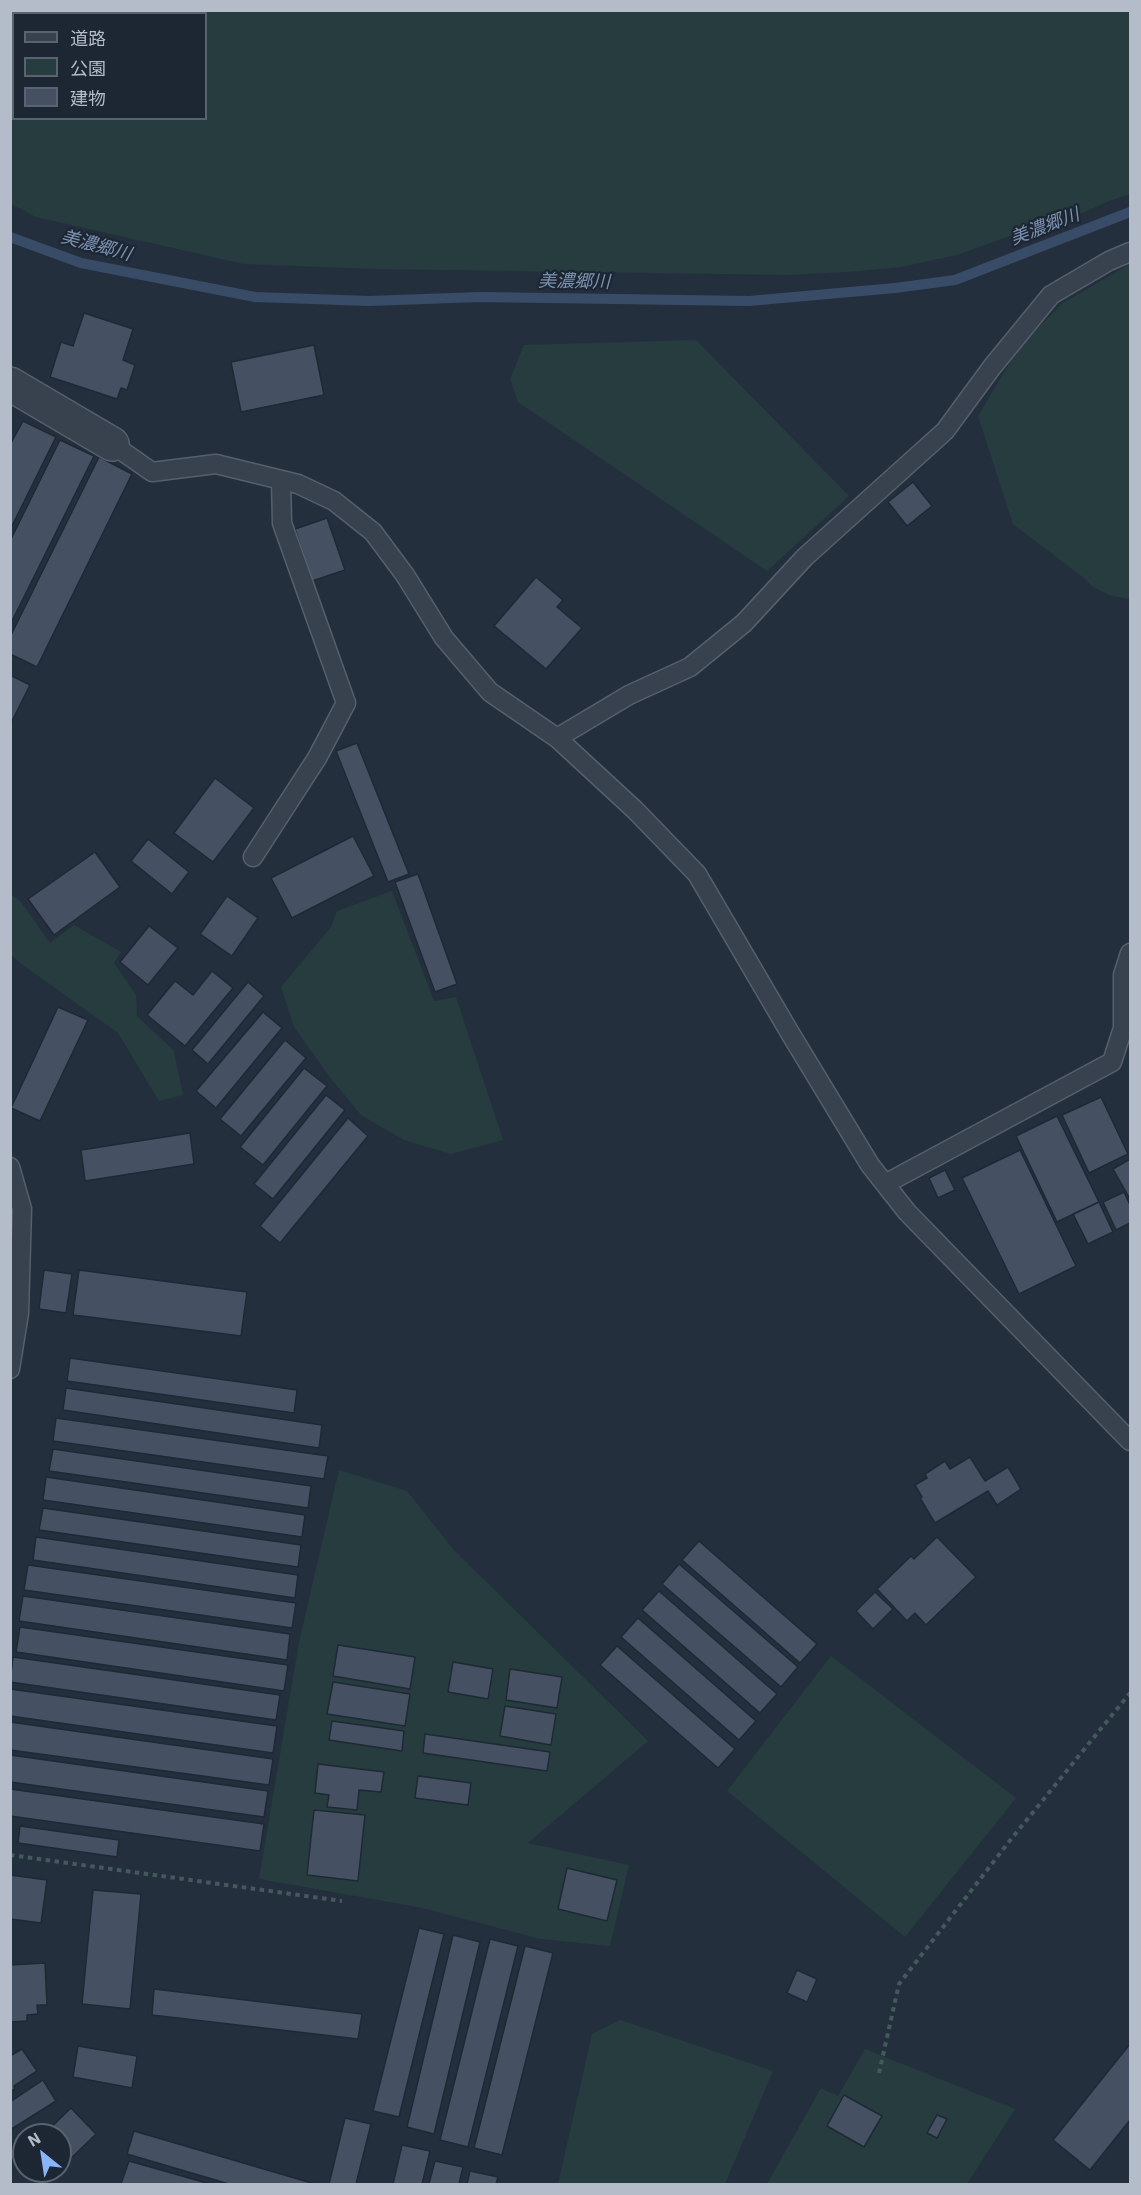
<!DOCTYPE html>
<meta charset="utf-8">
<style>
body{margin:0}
#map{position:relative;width:1141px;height:2195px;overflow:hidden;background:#242f3e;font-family:"IBM Plex Sans","Noto Sans JP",sans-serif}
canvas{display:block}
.frame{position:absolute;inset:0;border:12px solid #b4bcc9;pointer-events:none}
.legend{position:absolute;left:12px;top:12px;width:195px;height:108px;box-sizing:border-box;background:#1d2633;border:2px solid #59626f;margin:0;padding:8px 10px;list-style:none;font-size:18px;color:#b4bcc9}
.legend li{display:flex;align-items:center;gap:12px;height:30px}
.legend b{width:30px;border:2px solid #59626f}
.north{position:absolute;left:12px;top:2123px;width:60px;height:60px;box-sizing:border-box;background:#1d2633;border:2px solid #59626f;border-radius:50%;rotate:330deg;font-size:16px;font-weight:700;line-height:24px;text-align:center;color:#b4bcc9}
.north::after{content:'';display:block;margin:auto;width:21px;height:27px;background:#8ab4f8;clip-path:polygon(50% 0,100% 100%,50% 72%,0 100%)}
</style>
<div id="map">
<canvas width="1141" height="2195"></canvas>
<div class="frame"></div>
<ul class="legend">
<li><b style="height:8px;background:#38414e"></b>道路</li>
<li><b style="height:16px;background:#263c3f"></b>公園</li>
<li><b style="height:16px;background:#455162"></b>建物</li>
</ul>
<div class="north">N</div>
</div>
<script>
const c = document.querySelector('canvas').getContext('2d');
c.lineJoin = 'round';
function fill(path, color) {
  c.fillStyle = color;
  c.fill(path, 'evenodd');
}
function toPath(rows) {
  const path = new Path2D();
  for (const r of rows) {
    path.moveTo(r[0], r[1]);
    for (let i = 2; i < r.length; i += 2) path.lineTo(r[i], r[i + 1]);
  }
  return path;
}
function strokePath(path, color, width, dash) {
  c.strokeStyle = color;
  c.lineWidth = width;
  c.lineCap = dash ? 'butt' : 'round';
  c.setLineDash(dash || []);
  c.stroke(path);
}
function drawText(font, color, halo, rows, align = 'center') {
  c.font = font + ' "IBM Plex Sans","Noto Sans JP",sans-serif';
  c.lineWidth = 4.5;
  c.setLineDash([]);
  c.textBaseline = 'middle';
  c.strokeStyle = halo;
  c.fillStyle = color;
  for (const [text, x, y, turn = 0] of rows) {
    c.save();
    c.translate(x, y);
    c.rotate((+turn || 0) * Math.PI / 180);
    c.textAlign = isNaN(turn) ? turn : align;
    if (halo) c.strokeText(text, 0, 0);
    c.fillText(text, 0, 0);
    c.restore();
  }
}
fill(toPath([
 [10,11,1130,11,1130,194,1109,201,1052,227,1010,236,957,255,901,267,846,272,790,275,375,269,244,264,36,217,11,204],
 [14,14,206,14,206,118,14,118],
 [1130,264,1130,599,1129,599,1109,595,1093,587,1084,578,1013,524,978,416,1019,347,1063,303],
 [696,340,849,496,767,571,518,402,510,379,524,345],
 [392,891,434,1001,456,997,503,1140,451,1154,404,1140,361,1115,332,1080,294,1027,281,987,331,927,337,911],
 [11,894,21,902,50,943,74,925,121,952,114,963,136,995,137,1016,174,1051,183,1095,159,1101,118,1033,20,963,11,954],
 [339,1470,407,1491,453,1549,648,1741,528,1843,629,1865,610,1946,541,1939,418,1907,259,1879,299,1642],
 [831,1656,1016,1798,905,1937,727,1791],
 [620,2020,773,2071,725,2184,558,2184,592,2034],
 [865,2049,1015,2109,967,2184,767,2184,821,2088,838,2096]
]), '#263c3f');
strokePath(toPath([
 [10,237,81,263,255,297,369,301,480,297,749,301,895,288,955,280,1130,212]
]), '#394c67', 10);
const building = toPath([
 [84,313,133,329,123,360,135,365,127,390,121,388,117,399,50,377,61,342,73,346,84,313],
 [314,345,324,395,241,412,231,362,314,345],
 [23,421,56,437,10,530,10,445,23,421],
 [60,440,94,456,10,625,10,541,60,440],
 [99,457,132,474,37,667,10,654,10,637,99,457],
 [913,482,932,506,907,526,888,502,913,482],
 [327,518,345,570,312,581,295,529,327,518],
 [536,577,563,600,557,607,582,628,546,669,494,626,536,577],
 [10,675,30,685,10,725,10,675],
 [357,743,409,874,388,882,336,751,357,743],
 [215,778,254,808,213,862,174,833,215,778],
 [353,836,374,876,292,918,271,878,353,836],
 [148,839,189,872,172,894,131,861,148,839],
 [95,852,120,887,54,935,28,899,95,852],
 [418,874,457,984,435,992,395,882,418,874],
 [227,896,258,918,232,956,200,934,227,896],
 [149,926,178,948,148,985,120,962,149,926],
 [212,971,233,988,185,1046,147,1015,175,981,193,995,212,971],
 [248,982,264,996,208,1064,192,1050,248,982],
 [58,1007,88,1020,40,1121,11,1108,58,1007],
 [263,1012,282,1028,216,1108,196,1091,263,1012],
 [285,1040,306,1058,241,1136,220,1119,285,1040],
 [304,1068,327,1086,263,1165,240,1147,304,1068],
 [326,1095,345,1110,273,1199,254,1184,326,1095],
 [1101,1097,1128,1154,1089,1173,1062,1115,1101,1097],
 [1057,1116,1099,1202,1057,1222,1016,1136,1057,1116],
 [348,1118,368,1136,280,1243,260,1226,348,1118],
 [190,1133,194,1164,85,1181,81,1150,190,1133],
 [1020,1150,1076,1266,1019,1294,962,1178,1020,1150],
 [1130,1159,1130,1199,1113,1169,1130,1159],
 [945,1170,955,1190,938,1198,929,1178,945,1170],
 [1124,1192,1130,1205,1130,1223,1116,1230,1103,1202,1124,1192],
 [1099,1202,1113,1232,1088,1244,1073,1214,1099,1202],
 [44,1270,72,1274,66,1313,39,1309,44,1270],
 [79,1270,247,1292,241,1336,73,1315,79,1270],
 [70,1358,297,1390,294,1413,67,1381,70,1358],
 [66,1388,322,1425,319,1448,63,1410,66,1388],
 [56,1418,328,1456,324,1479,53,1441,56,1418],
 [53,1449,311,1486,308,1508,49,1471,53,1449],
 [970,1457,985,1481,1008,1467,1021,1489,997,1505,988,1491,935,1523,920,1498,922,1497,915,1485,927,1478,925,1474,945,1461,950,1469,970,1457],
 [46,1477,305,1515,302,1537,43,1500,46,1477],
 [43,1508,301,1545,298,1567,39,1530,43,1508],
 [36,1537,298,1575,295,1598,33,1560,36,1537],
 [937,1537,976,1577,926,1625,915,1613,907,1621,877,1589,911,1556,914,1559,937,1537],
 [699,1541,817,1644,800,1663,682,1560,699,1541],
 [679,1564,798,1667,781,1687,662,1584,679,1564],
 [28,1565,296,1603,292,1628,24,1590,28,1565],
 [659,1591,777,1694,760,1713,642,1610,659,1591],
 [875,1592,893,1609,873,1629,856,1611,875,1592],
 [23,1596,290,1634,287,1660,19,1621,23,1596],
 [638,1618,756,1721,739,1740,621,1637,638,1618],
 [20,1627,288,1665,284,1691,16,1652,20,1627],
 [338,1645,415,1657,410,1689,333,1676,338,1645],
 [617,1646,735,1749,718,1768,600,1665,617,1646],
 [13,1657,280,1695,276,1720,10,1682,13,1657],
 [453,1662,493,1669,488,1699,448,1692,453,1662],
 [510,1669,562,1677,557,1708,506,1700,510,1669],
 [333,1682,410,1694,405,1726,327,1714,333,1682],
 [10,1689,277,1726,273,1753,10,1716,10,1689],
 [505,1706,556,1714,551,1745,500,1736,505,1706],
 [332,1721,404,1731,402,1751,329,1740,332,1721],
 [10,1722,273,1759,269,1785,10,1750,10,1722],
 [425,1734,550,1752,547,1771,423,1753,425,1734],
 [10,1755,268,1791,264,1817,10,1782,10,1755],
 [318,1764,384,1772,381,1792,359,1790,357,1810,327,1807,329,1795,315,1793,318,1764],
 [418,1776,471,1783,468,1805,415,1798,418,1776],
 [10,1789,264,1824,260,1851,10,1816,10,1789],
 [314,1810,365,1815,358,1881,307,1875,314,1810],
 [20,1826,119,1840,117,1857,18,1843,20,1826],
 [567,1868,617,1880,607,1921,558,1909,567,1868],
 [10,1875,47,1880,41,1923,10,1919,10,1875],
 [93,1890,141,1894,130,2009,82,2004,93,1890],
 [419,1928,444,1934,399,2117,373,2111,419,1928],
 [453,1935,480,1942,434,2134,407,2127,453,1935],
 [490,1939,518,1946,468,2147,440,2140,490,1939],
 [525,1946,553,1953,502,2155,474,2148,525,1946],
 [45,1963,47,2005,37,2005,38,2014,27,2015,27,2021,10,2022,10,1965,45,1963],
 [797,1970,817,1979,807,2002,787,1993,797,1970],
 [154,1989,362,2014,358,2039,152,2015,154,1989],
 [1130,2044,1130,2120,1090,2170,1053,2140,1130,2044],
 [78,2046,137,2056,132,2088,73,2077,78,2046],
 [22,2049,37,2071,14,2086,15,2089,10,2092,10,2056,22,2049],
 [43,2080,56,2101,10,2130,10,2102,43,2080],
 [844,2095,882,2116,864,2147,827,2126,844,2095],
 [71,2108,96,2134,60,2169,60,2135,43,2135,71,2108],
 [937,2115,947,2119,937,2138,927,2133,937,2115],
 [345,2118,371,2124,356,2184,329,2184,345,2118],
 [134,2131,315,2184,229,2184,127,2154,134,2131],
 [402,2145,430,2151,422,2184,393,2184,402,2145],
 [129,2161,210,2184,121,2184,129,2161],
 [435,2161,463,2167,459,2184,429,2184,435,2161],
 [470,2171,498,2177,496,2184,467,2184,470,2171]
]);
fill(building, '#455162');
strokePath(building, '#1f2835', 1.5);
const service = toPath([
 [112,444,152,472,216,464,298,484,334,501,373,532,405,575,444,638,490,692,557,738,635,810,697,874,790,1033,870,1165,907,1212,1130,1441],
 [557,738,629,695,690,667,744,623,805,557,945,431,992,367,1051,295,1109,261,1130,252],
 [253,857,317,758,346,703,282,523,281,480],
 [10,1167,22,1209,19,1313,10,1369],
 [885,1184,1112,1062,1123,1028,1123,975,1130,953]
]);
const minor = toPath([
 [10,384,112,444]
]);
strokePath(service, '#565f6c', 21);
strokePath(minor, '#565f6c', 36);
strokePath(toPath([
 [10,1855,342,1901],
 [879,2073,899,1984,1008,1843,1130,1693]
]), '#44595c', 4, [4.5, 4.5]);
strokePath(service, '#38414e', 18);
strokePath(minor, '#38414e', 33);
drawText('italic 18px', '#7c92b1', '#1d2633', [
 ["美濃郷川",1045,227,-21],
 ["美濃郷川",96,246,15],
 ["美濃郷川",574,282,1]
]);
</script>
